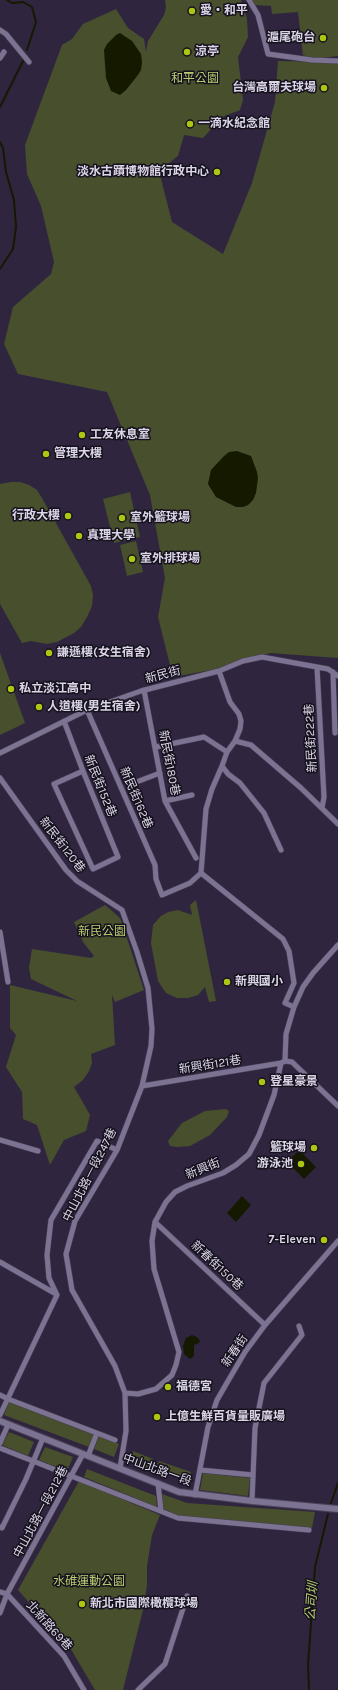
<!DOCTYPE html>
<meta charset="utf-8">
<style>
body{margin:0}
canvas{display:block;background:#2f253f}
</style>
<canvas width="338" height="1690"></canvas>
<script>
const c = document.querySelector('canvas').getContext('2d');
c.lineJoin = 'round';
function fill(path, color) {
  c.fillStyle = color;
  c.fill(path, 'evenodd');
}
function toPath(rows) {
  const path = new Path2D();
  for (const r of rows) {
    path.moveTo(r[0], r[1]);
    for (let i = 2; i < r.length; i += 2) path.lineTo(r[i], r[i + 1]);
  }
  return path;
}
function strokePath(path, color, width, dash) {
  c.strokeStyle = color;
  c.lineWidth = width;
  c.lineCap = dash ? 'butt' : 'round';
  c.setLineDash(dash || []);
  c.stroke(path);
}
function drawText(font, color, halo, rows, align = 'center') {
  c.font = font + ' Karla,"Noto Sans TC",sans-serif';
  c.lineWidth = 3;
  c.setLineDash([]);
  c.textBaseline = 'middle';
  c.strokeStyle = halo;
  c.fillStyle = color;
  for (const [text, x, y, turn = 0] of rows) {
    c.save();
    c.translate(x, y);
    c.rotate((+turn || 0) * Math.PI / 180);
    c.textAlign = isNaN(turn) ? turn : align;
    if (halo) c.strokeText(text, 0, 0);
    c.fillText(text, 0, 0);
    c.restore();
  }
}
fill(toPath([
 [165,0,241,0,247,19,248,37,238,57,243,100,240,110,222,117,203,138,184,135,178,156,159,171,172,222,223,254,252,183,275,102,278,61,338,62,338,658,270,653,217,669,173,677,158,617,165,578,150,495,107,392,18,374,4,344,13,307,51,274,54,262,41,206,27,174,25,145,62,45,72,39,83,24,116,9,128,28,144,39,146,52,148,41,164,15,166,8],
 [252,0,338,0,338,56,314,59,303,55,298,12,272,14,271,6,255,5],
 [11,482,20,482,29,485,37,490,42,498,91,586,93,595,92,606,87,617,81,627,74,633,57,642,47,644,31,641,22,643,0,604,0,484],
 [130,492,140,537,114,543,103,499],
 [136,541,143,572,127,576,120,545],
 [0,653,25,723,0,735],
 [196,900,216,1001,209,1002,205,987,198,995,188,998,177,998,166,993,158,981,151,943,153,925,161,916,168,912,178,910,192,915,190,905],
 [105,905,119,917,121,920,144,990,115,1002,112,995,115,1045,91,1054,92,1063,89,1071,83,1080,74,1087,90,1115,86,1131,64,1140,50,1165,37,1125,23,1119,22,1092,6,1067,16,1035,10,1028,10,985,77,1001,31,979,29,968,32,949,91,958,94,956,83,942,74,922],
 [226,1109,229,1111,227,1117,210,1135,190,1146,177,1147,170,1146,168,1141,182,1123,205,1111],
 [9,1402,94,1435,89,1447,4,1415],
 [9,1432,34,1442,28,1456,2,1445],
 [99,1436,119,1444,114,1457,94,1449],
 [45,1447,73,1457,67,1471,39,1460],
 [133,1451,153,1459,148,1469,128,1461],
 [159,1461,191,1472,188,1479,170,1472,168,1475,155,1469],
 [87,1469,156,1496,157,1507,84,1477],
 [203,1473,250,1478,248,1496,200,1490],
 [79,1481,160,1515,152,1535,147,1566,147,1585,144,1606,123,1690,95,1690,72,1651,18,1590],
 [162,1494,187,1503,315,1512,312,1528,180,1516,163,1509]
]), '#474f2c');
fill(toPath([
 [120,33,132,41,141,54,142,62,141,70,138,75,126,90,120,95,111,91,106,78,104,50,107,44,116,35],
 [237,451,251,456,257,472,258,478,256,493,253,500,248,505,243,507,236,507,216,497,208,484,211,470,224,456,229,452],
 [299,1150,316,1167,304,1179,287,1162],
 [242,1196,251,1205,236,1222,227,1213],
 [192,1335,197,1337,200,1341,199,1343,194,1345,194,1356,190,1359,184,1354,183,1346,186,1338]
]), '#141900');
strokePath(toPath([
 [7,0,12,3,23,2,32,7,36,22,27,50],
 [0,107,23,61],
 [0,142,3,148,6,172,14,200,16,227,13,249,0,269],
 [331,1503,338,1483],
 [309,1690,308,1665,315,1567,328,1514]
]), '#141900', 2);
const minor = toPath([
 [249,0,258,15,268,54,312,60,338,61],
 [0,30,6,34,29,62],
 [0,58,4,52],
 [317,667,324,797,322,808],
 [219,671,230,702,239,714,241,721,240,729,235,741],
 [333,672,335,733],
 [144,690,165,801,196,858],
 [87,710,155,865,156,879,162,895,190,883,201,873,206,809,212,789,222,766],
 [64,721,83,771,118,857,93,869,54,784,83,771],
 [156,747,204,737,227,752],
 [0,753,87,710,141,691,219,671,243,661,262,657,328,669,338,676],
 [0,778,66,870,77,881,122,910,137,952,148,988,152,1029,151,1046,142,1086,117,1150,75,1221,66,1254,72,1290,115,1366,125,1393,126,1431,120,1468],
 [139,781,160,773],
 [165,801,192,795],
 [281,850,264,813,240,783,228,774,222,766,227,752,235,741,251,745,301,788,338,824],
 [201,873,283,939,289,951,294,983,285,1003,294,1007],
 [0,932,8,982],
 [285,1061,286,1034,294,1007,303,987,313,973,338,945],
 [285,1061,292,1062,338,1106],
 [142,1086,281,1063],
 [0,1140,38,1151],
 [155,1222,265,1325],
 [0,1262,56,1294],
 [125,1393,138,1394,156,1389,172,1375,176,1365,179,1352,154,1269,152,1241,155,1222,166,1202,175,1192,187,1186,223,1173,236,1165,249,1154,259,1135,274,1095,281,1063,285,1061],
 [0,1395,8,1399,115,1440],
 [0,1415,57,1295,49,1278,47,1255,51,1220,97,1141,117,1150],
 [0,1443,8,1425],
 [0,1448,178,1518,309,1530],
 [88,1456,97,1433],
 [200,1470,253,1475],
 [158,1483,161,1511],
 [195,1495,208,1427,217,1400,228,1381,245,1352,265,1325,338,1241],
 [252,1501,255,1428,264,1383,302,1335,299,1326],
 [0,1527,2,1528,26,1479,43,1438],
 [0,1592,7,1594,83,1454],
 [0,1613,7,1594,64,1656,84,1690],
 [138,1690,165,1664,187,1596]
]);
const tertiary = toPath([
 [0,1421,179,1492,252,1501,338,1509]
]);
strokePath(minor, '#4a4257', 6);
strokePath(tertiary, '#4a4257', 8);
strokePath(minor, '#7c7291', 5);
strokePath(tertiary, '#7c7291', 6);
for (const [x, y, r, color] of [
 [192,11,4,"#acc613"],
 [323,38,4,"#acc613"],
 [187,52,4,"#acc613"],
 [324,88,4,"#acc613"],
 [190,124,4,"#acc613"],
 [217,172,4,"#acc613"],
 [82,435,4,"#acc613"],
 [46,454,4,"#acc613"],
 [68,516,4,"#acc613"],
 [122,518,4,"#acc613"],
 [79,536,4,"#acc613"],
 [132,559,4,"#acc613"],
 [49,653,4,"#acc613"],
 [11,689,4,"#acc613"],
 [39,707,4,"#acc613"],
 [227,982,4,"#acc613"],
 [262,1082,4,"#acc613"],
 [314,1148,4,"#acc613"],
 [301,1164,4,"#acc613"],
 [324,1240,4,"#acc613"],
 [168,1387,4,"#acc613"],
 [157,1417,4,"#acc613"],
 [82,1604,4,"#acc613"]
]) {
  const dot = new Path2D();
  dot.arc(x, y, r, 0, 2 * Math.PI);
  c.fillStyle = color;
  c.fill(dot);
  strokePath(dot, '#15111d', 1.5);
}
drawText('bold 12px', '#dbd5e7', '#15111d', [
 ["愛‧和平",200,11],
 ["滬尾砲台",315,38,"right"],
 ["涼亭",195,52],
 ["台灣高爾夫球場",316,88,"right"],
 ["一滴水紀念館",198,124],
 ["淡水古蹟博物館行政中心",209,172,"right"],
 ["工友休息室",90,435],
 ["管理大樓",54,454],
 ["行政大樓",60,516,"right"],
 ["室外籃球場",130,518],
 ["真理大學",87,536],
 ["室外排球場",140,559],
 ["謙遜樓(女生宿舍)",57,653],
 ["私立淡江高中",19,689],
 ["人道樓(男生宿舍)",47,707],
 ["新興國小",235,982],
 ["登星豪景",270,1082],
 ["籃球場",306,1148,"right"],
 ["游泳池",293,1164,"right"],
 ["7-Eleven",316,1240,"right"],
 ["福德宮",176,1387],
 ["上億生鮮百貨量販廣場",165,1417],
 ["新北市國際橄欖球場",90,1604]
], 'left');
drawText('12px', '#b9cd70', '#15111d', [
 ["和平公園",195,79],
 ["新民公園",102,932],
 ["水碓運動公園",89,1582]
]);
drawText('12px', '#dbd5e7', '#15111d', [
 ["新民街",163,675,-15],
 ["新民街222巷",311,738,-93],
 ["新民街180巷",169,763,79],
 ["新民街152巷",100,786,68],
 ["新民街162巷",136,798,67],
 ["新民街120巷",62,845,52],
 ["新興街121巷",210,1065,-9],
 ["新興街",203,1169,-22],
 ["中山北路一段247巷",90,1175,-63],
 ["新春街150巷",217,1266,43],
 ["新春街",235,1351,-56],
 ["中山北路一段",157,1470,20],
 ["中山北路一段212巷",41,1512,-62],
 ["北新路69巷",49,1626,48]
]);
drawText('italic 13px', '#b8cc6f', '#15111d', [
 ["公司圳",312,1601,-86]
]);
</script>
